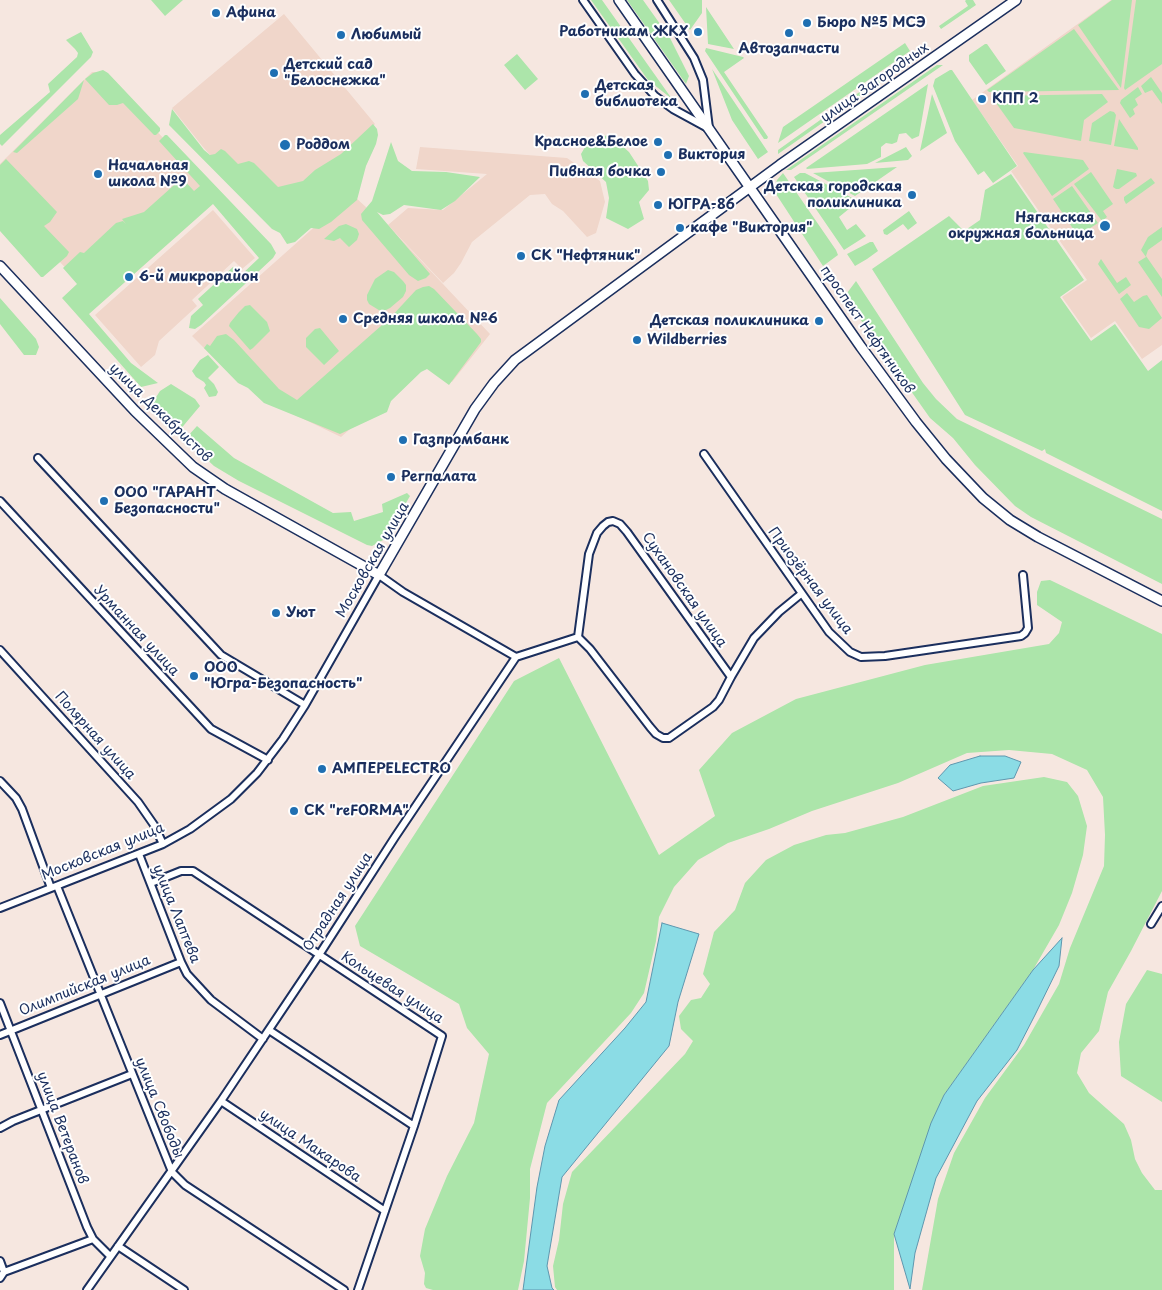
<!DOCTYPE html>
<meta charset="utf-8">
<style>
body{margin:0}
canvas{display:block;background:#f6e7e0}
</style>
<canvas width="1162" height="1290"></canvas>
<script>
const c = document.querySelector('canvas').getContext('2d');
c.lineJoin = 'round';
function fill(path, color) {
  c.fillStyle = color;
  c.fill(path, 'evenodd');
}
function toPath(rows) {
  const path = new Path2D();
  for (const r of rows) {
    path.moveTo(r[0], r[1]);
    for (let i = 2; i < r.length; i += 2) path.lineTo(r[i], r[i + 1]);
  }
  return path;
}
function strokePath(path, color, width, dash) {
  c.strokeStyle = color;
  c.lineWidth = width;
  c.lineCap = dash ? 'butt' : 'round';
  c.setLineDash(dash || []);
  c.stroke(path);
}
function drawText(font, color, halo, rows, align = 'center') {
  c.font = font + ' "Playpen Sans",sans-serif';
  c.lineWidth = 4;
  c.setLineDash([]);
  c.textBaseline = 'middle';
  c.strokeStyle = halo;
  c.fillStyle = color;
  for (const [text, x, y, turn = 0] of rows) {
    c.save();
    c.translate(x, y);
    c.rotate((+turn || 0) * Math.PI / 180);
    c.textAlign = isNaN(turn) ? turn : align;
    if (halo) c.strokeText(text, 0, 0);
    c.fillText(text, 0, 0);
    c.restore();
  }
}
fill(toPath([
 [1111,0,1162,0,1162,345,1142,359,1115,321,1091,338,1062,297,1087,280,1011,171,1018,166,972,100],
 [284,14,375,124,303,192,243,191,203,147,172,108],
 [92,72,103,72,205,184,89,293,58,260,0,223,0,164],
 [420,147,567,158,600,181,605,202,596,233,587,237,563,211,552,204,545,194,530,195,472,242,461,263,454,273,443,283,388,225,408,208,443,210,487,174,416,169],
 [355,197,367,208,379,216,490,334,452,382,425,363,341,437,291,413,215,359,192,336,311,230],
 [213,210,255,258,242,269,234,261,192,300,197,306,159,341,155,355,141,367,95,315]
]), '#f0d6ca');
fill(toPath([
 [151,0,183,0,165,16],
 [591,0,602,0,672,99,648,80],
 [627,0,643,0,670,38,689,76,686,84],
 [669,0,702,0,702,13,690,30],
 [966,0,973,0,976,5,941,29,939,26,968,6,965,1],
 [1112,0,1132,0,1121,88,1078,25],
 [1136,0,1162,0,1162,64,1125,90,1124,88],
 [706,7,734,49,708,44],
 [1074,29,1119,90,989,92,987,90],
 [81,32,93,52,91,57,2,146,0,144,0,135,50,92,48,84,77,57,78,53,75,49,66,40],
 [905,43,910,51,778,143,783,127],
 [985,44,987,44,1006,71,986,85,969,61,969,55],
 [706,48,743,57,744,58,724,72,768,137,767,139,764,139,705,51],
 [920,49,922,53,778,154,778,150],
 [517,54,538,79,525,90,504,65],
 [937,65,943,65,791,170,786,170],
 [712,69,768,152,758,159,732,120],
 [103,70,108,73,160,128,160,131,156,135,154,135,123,103,117,105,109,105,85,79,93,73],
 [950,70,952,70,1017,166,993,183,984,171,978,175,955,141,933,86,935,79],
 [1151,77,1162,93,1162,104,1152,90,1145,93,1141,86],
 [84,80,78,99,17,153,13,152],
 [928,84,919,136,912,139,906,133,899,134,897,142,892,144,886,143,881,147,881,157,867,164,807,169,806,168],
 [1138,87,1142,94,1135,99,1138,105,1133,109,1135,114,1130,118,1120,103,1121,100],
 [932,94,947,133,920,151],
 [1102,94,1108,102,1084,120,1081,141,1014,128,991,96],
 [172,109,204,150,210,155,215,154,221,149,225,151,238,164,249,161,254,163,278,187,303,181,315,170,341,154,373,124,377,129,378,135,376,144,366,166,357,200,331,222,319,229,311,228,295,242,287,244,280,233,272,229,169,125],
 [1110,111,1114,112,1116,115,1111,145,1089,141,1092,123],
 [1119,119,1138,148,1138,150,1114,146],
 [165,135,167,135,271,244,276,253,273,258,201,325,195,329,189,328,191,316,203,305,198,299,233,267,241,275,259,258,213,204,89,314,131,363,158,383,141,387,62,298,77,284,63,268,80,252,84,253,116,223,123,221,126,224,122,219,144,212,182,178,194,191,200,186,159,141],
 [610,135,629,152,648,181,649,190,639,202,644,219,628,229,606,218,609,198,606,182,583,161,581,154,588,142,597,137],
 [391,142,398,161,412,171,446,172,480,177,455,201,441,210,404,205,390,214,383,215,377,212,430,274,426,278,418,281,409,275,362,220,361,214,372,201],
 [906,147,912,156,908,160,875,163],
 [1024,152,1083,160,1089,169,1052,196,1023,153],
 [6,159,57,212,50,222,44,226,69,252,67,256,43,277,41,277,0,231,0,165],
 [897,167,855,196,813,173],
 [1117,169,1136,173,1137,176,1119,189,1116,189,1113,187],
 [1091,172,1113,204,1103,211,1107,217,1102,221,1074,184],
 [783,173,836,250,838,255,823,266,776,194,775,187,777,180],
 [800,173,805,173,856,200,855,204,839,217,847,230,856,224,866,236,844,250,794,177],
 [1011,174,1084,280,1060,297,1091,341,1115,324,1148,371,1162,360,1162,511,1046,453,1045,449,1042,451,965,415,872,269,949,216,964,231,980,220,985,190],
 [1151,178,1155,183,1126,204,1124,200,1124,197],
 [1072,186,1098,223,1078,236,1053,199],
 [909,211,917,223,908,230,903,224,887,235,884,234,883,230],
 [346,224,357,229,359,234,357,240,349,247,340,238,334,241,324,239,339,226],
 [1162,227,1162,240,1148,250,1146,256,1162,279,1162,297,1138,262,1146,257,1141,250,1148,237],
 [870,242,873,242,878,251,867,259,855,266,847,254],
 [1101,259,1117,283,1126,277,1131,285,1119,294,1098,264],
 [388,270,394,272,403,281,406,285,406,291,403,297,390,308,382,312,369,304,367,300,367,295,375,279],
 [856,281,923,383,936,399,957,419,1162,519,1162,584,1031,517,1015,506,975,465,953,438,930,418,846,299,847,293],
 [429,286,434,289,477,334,481,339,481,342,449,385,427,369,421,372,391,401,387,412,340,434,264,403,248,388,238,383,201,345,204,348,207,344,210,346,217,336,226,334,234,340,279,389,297,400,390,318,416,290,423,287],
 [1127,293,1134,302,1143,296,1147,295,1162,318,1149,329,1139,327,1120,299],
 [0,298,36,339,39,347,36,355,24,355,0,324],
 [250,305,267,322,270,331,253,348,250,350,229,326,230,323,239,312,245,306],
 [320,328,339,351,324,365,306,347,306,338,315,329],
 [208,355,219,367,208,378,214,384,218,392,216,396,209,397,204,388,206,385,204,382,196,377,192,371,200,360],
 [171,384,195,399,200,406,179,431,151,405,160,391],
 [197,426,234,458,333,513,351,512,354,521,383,512,382,504,407,493,410,496,385,539,372,546,367,545,239,481,214,466,187,441,187,437],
 [1050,580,1162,634,1162,891,1131,951,1108,992,1099,1031,1081,1053,1077,1073,1089,1093,1124,1124,1131,1140,1135,1159,1142,1173,1155,1190,1162,1190,1162,1290,922,1290,938,1199,954,1153,985,1098,1024,1045,1059,984,1070,948,1104,866,1105,835,1103,797,1087,770,1052,754,1009,750,967,753,898,783,812,811,769,829,728,843,698,860,674,887,659,917,656,941,644,993,631,1013,547,1103,530,1169,530,1198,524,1261,518,1290,433,1290,426,1288,424,1284,425,1273,420,1256,425,1229,447,1176,474,1123,489,1054,467,1028,459,1004,360,946,355,926,514,681,559,658,659,855,715,816,699,770,732,733,796,699,925,665,1049,644,1059,633,1062,622,1037,605,1037,592,1041,581],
 [1044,777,1067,782,1078,796,1087,826,1083,855,1072,893,1059,925,1033,970,944,1095,894,1234,894,1290,557,1290,555,1287,553,1266,559,1240,563,1204,572,1172,685,1054,693,1041,681,1029,679,1016,691,1000,701,998,710,984,703,974,714,932,735,910,745,883,766,860,794,845,826,835,845,833,903,817,983,786],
 [1147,970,1162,974,1162,1102,1121,1076,1119,1042,1126,1004]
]), '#ace5aa');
const water = toPath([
 [980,756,1005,756,1021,762,1014,778,981,783,953,791,938,778,950,765,980,756],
 [662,923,699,934,678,1002,669,1046,562,1177,547,1266,552,1288,554,1290,523,1290,537,1187,545,1146,559,1100,625,1028,646,1002,662,923],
 [1062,938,1059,966,1035,1015,1017,1050,977,1101,936,1178,915,1253,910,1289,894,1234,931,1123,944,1095,1033,970,1062,938]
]);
fill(water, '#8bdce5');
strokePath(water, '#5e97af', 1);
const street = toPath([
 [583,0,635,74,655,96,673,109,706,127],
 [657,0,694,58,703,80,709,128],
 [704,454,829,632,850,652,861,657,885,656,1021,636,1025,633,1028,628,1023,575],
 [38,458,221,655,305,705],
 [0,501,211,729,268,760],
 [578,637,590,649,650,727,656,734,663,738,669,738,713,707,719,700,731,677,754,638,779,612,801,594],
 [0,650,138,802,154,825,163,844],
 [516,657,578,637,589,554,597,533,603,526,608,522,613,521,620,524,627,532,731,677],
 [0,781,16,798,22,809,51,888],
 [139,854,181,962,187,974,211,1000,263,1039],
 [151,883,181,871,193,871,442,1036,414,1126,358,1290],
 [57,886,172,1172,185,1185,344,1290],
 [0,908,163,844,190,829,231,799,257,773,283,739,305,705,379,575,403,592,516,657,395,837,319,955,221,1101,87,1290],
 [1151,924,1162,906],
 [0,1003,87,1227,93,1239,110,1256],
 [269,1030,414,1126],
 [0,1035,181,962],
 [221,1101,385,1211],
 [0,1128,13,1121,132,1074],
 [118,1246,184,1290],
 [0,1261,4,1272,0,1278],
 [4,1272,93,1239]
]);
const secondary = toPath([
 [619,0,861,347,916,422,946,459,983,498,1010,520,1038,537,1162,601],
 [0,266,135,411,193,467,225,489,379,575,475,409,494,383,515,360,780,165,1016,0]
]);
strokePath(street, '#1b2f5e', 10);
strokePath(secondary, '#1b2f5e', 12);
strokePath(street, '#fff', 6);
strokePath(secondary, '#fff', 9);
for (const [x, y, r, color] of [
 [216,13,5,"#1f6fb2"],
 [807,23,5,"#1f6fb2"],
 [698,32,5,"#1f6fb2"],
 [789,33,5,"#1f6fb2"],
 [341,35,5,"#1f6fb2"],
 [274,73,5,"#1f6fb2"],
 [585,94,5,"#1f6fb2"],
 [982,99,5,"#1f6fb2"],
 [658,142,5,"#1f6fb2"],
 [285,145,6,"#1f6fb2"],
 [668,155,5,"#1f6fb2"],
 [661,172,5,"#1f6fb2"],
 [98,174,5,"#1f6fb2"],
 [912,195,5,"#1f6fb2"],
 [658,205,5,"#1f6fb2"],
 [1105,226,6,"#1f6fb2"],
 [680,228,5,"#1f6fb2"],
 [521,256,5,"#1f6fb2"],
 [129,277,5,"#1f6fb2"],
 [343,319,5,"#1f6fb2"],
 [819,321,5,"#1f6fb2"],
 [637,340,5,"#1f6fb2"],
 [403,440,5,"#1f6fb2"],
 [391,477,5,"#1f6fb2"],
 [104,501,5,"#1f6fb2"],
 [276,613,5,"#1f6fb2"],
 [194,676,5,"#1f6fb2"],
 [322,769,5,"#1f6fb2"],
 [294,811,5,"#1f6fb2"]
]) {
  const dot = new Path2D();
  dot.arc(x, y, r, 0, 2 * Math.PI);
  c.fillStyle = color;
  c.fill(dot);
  strokePath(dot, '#fff', 2);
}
drawText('bold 14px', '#1b2f5e', '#fff', [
 ["Афина",226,13],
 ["Бюро №5 МСЭ",817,23],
 ["Работникам ЖКХ",688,32,"right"],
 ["Любимый",351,35],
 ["Автозапчасти",789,49,"center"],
 ["Детский сад",284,65],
 ["\"Белоснежка\"",284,81],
 ["Детская",595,86],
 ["библиотека",595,102],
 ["КПП 2",992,99],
 ["Красное&Белое",648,142,"right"],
 ["Роддом",296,145],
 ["Виктория",678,155],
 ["Начальная",108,166],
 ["школа №9",108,182],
 ["Пивная бочка",651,172,"right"],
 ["Детская городская",902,187,"right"],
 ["поликлиника",902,203,"right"],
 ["ЮГРА-86",668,205],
 ["Няганская",1094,218,"right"],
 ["окружная больница",1094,234,"right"],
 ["кафе \"Виктория\"",690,228],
 ["СК \"Нефтяник\"",531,256],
 ["6-й микрорайон",139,277],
 ["Средняя школа №6",353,319],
 ["Детская поликлиника",809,321,"right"],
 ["Wildberries",647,340],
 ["Газпромбанк",413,440],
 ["Регпалата",401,477],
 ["ООО \"ГАРАНТ",114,493],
 ["Безопасности\"",114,509],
 ["Уют",286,613],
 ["ООО",204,668],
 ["\"Югра-Безопасность\"",204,684],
 ["АМПЕРELECTRO",332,769],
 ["СК \"reFORMA\"",304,811]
], 'left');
drawText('14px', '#1b2f5e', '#fff', [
 ["улица Загородных",875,83,-35],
 ["проспект Нефтяников",867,330,55],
 ["улица Декабристов",160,413,44],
 ["Московская улица",373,560,-60],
 ["Приозёрная улица",810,581,53],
 ["Сухановская улица",684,590,55],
 ["Урманная улица",136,631,47],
 ["Полярная улица",95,736,48],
 ["Московская улица",103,852,-22],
 ["Отрадная улица",338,902,-57],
 ["улица Лаптева",176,914,68],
 ["Олимпийская улица",85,986,-22],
 ["Кольцевая улица",392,988,33],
 ["улица Свободы",159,1108,68],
 ["улица Ветеранов",62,1128,69],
 ["улица Макарова",310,1146,34]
]);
</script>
